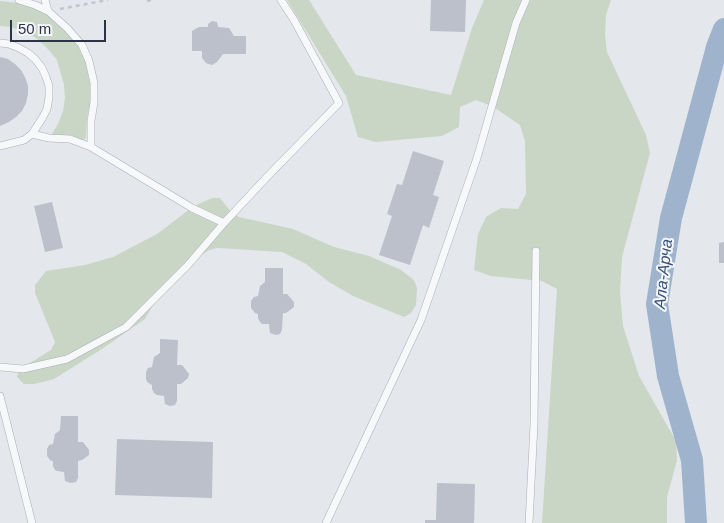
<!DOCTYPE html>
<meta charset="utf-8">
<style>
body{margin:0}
#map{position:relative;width:724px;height:523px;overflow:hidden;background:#e4e7ec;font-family:Arial,sans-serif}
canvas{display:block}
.scale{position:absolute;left:10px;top:20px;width:96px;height:22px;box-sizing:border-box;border:2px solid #2b3445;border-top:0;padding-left:6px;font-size:15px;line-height:18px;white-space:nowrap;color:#2b3445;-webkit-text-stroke:4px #f4f6f9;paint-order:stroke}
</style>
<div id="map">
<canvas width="724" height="523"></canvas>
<div class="scale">50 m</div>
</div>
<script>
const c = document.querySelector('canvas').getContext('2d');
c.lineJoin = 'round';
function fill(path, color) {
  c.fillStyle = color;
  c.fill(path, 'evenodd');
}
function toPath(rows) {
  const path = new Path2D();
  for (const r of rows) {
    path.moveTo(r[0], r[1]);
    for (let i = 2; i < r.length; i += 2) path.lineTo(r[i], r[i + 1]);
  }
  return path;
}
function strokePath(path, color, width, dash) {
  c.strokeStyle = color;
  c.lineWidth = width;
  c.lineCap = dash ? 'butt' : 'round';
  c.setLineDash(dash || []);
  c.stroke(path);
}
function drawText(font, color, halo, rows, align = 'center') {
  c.font = font + ' Arial,sans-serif';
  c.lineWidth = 4;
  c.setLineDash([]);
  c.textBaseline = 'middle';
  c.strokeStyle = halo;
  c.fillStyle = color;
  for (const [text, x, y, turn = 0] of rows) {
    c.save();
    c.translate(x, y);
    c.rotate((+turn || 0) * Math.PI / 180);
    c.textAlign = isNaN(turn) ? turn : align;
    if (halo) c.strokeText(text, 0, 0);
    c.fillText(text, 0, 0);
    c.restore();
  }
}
fill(toPath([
 [287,0,309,0,356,75,451,95,472,28,484,0,611,0,606,15,605,35,607,52,646,135,650,153,622,257,620,292,623,326,639,376,676,441,677,460,667,497,667,523,542,523,557,289,542,281,491,276,474,270,478,234,486,217,501,208,518,209,526,194,525,141,520,125,492,106,476,100,460,107,459,127,442,136,375,142,358,137,346,96],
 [0,1,18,3,32,7,48,15,63,29,78,46,85,61,90,84,91,100,87,118,86,138,83,140,70,135,51,135,58,124,63,111,65,98,64,85,57,60,47,48,36,38,24,31,10,27,0,26],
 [212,198,220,198,232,213,239,217,293,229,334,247,369,256,401,270,414,280,417,288,416,305,411,313,404,317,353,296,329,282,306,264,282,252,217,248,209,250,185,267,155,302,145,319,102,349,54,379,34,384,24,384,17,377,20,369,51,350,55,342,35,293,35,285,46,271,85,265,113,257,157,234,194,206]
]), '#c9d6c5');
strokePath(toPath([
 [696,523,692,460,668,376,657,304,671,218,717,47,724,29]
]), '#9fb4cc', 22);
fill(toPath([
 [431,0,466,0,465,32,430,31],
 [212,21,217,22,218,27,229,28,234,36,246,36,246,54,223,54,217,62,212,65,206,63,202,58,202,51,192,51,192,31,199,27,208,27,208,24],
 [0,57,8,59,15,64,21,70,25,77,28,86,28,94,26,103,22,111,16,117,9,122,0,126],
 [413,151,444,161,433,195,439,197,429,228,423,225,410,265,379,255,392,216,387,214,397,184,402,185],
 [52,202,63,248,45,252,34,206],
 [724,242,724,263,719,263,719,243],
 [265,268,283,268,283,294,287,294,294,302,294,307,286,313,283,313,282,330,280,334,276,335,270,333,269,324,262,324,260,322,258,318,258,314,255,313,251,308,251,301,254,297,258,296,260,286,265,282],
 [160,339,178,340,177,365,182,365,189,374,188,378,181,384,177,384,177,401,175,405,170,406,165,404,164,396,157,395,154,393,152,389,152,385,147,382,146,379,146,372,148,368,152,367,154,357,160,353],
 [61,416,78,416,78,442,83,442,89,450,89,455,82,460,78,461,78,478,76,482,71,483,65,481,64,472,57,471,55,470,53,466,53,461,51,461,47,456,47,449,49,445,53,444,55,434,60,430],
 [117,439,213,442,212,498,115,495],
 [437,483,475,484,474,523,425,523,425,520,436,520]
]), '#bbc0ca');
const lane = toPath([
 [19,0,35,5,48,11,67,28,82,45,89,61,94,83,94,102,91,121,91,147],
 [45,0,48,11],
 [0,43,9,44,19,48,28,53,35,59,42,68,46,77,49,86,49,97,47,109,43,117,32,134,24,140,0,146],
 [32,134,49,138,70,139,91,147,192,208,224,223],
 [0,367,23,369,67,359,126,327,188,265,224,223,266,178,339,103,294,20,281,0],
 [0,396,32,523],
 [326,523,421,320,477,158,516,23,526,0],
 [529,523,534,424,536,251]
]);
strokePath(lane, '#a9aeb7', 8);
strokePath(toPath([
 [147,1,151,0],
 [60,9,108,0]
]), '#c2c5cb', 2.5, [4, 4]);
strokePath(lane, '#f7f8fa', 7);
drawText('italic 16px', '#34527a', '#f4f6f9', [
 ["Ала-Арча",664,274,-84]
]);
</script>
